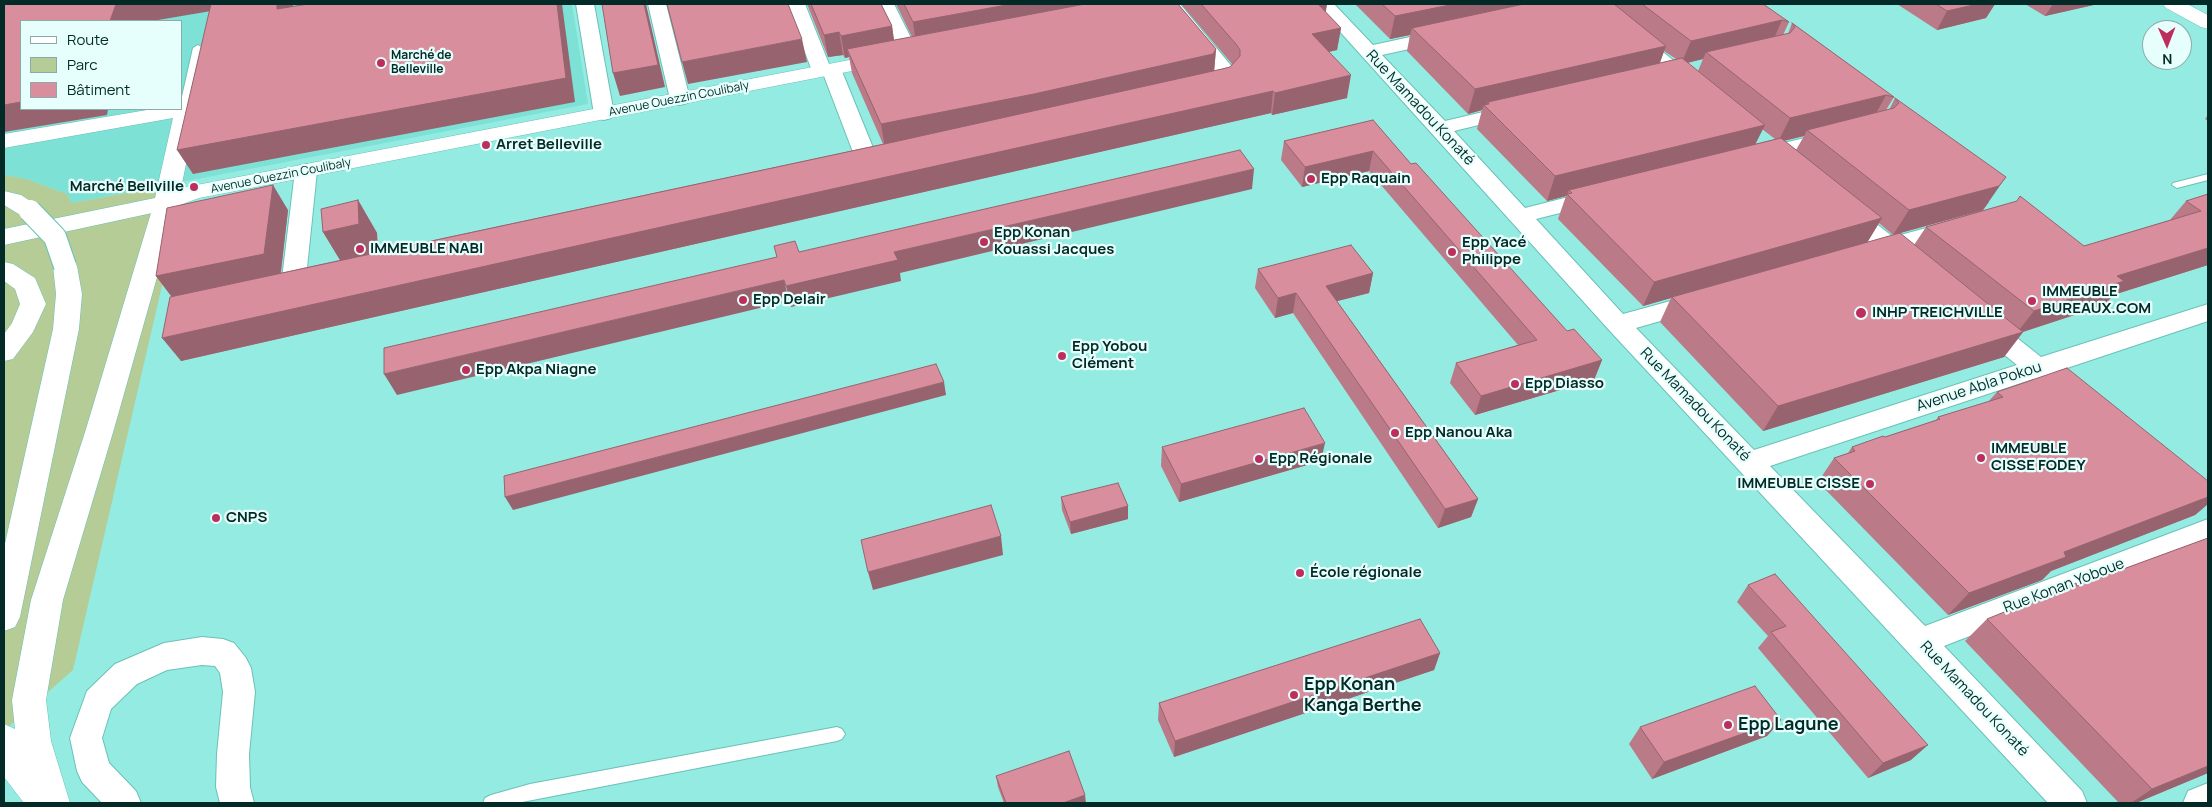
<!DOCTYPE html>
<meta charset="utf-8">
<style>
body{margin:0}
#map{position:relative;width:2212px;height:807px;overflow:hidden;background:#94ebe1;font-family:Manrope,sans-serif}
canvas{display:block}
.frame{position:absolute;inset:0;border:5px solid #032a27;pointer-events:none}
.legend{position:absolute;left:20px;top:20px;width:162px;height:90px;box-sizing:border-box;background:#e7fffc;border:1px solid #8caaa7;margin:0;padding:6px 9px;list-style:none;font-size:15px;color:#032a27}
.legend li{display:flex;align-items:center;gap:10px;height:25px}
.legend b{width:25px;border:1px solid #8caaa7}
.north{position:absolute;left:2142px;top:20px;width:50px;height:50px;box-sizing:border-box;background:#e7fffc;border:1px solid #8caaa7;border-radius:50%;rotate:179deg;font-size:14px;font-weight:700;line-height:20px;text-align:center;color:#032a27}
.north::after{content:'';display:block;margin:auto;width:18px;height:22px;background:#bd2e5c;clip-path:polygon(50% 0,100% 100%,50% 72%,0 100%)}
</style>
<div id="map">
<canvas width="2212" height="807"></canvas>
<div class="frame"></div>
<ul class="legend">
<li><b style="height:6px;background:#fff"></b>Route</li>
<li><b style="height:14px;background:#b5cc96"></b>Parc</li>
<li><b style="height:14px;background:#d88e9d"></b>Bâtiment</li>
</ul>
<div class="north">N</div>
</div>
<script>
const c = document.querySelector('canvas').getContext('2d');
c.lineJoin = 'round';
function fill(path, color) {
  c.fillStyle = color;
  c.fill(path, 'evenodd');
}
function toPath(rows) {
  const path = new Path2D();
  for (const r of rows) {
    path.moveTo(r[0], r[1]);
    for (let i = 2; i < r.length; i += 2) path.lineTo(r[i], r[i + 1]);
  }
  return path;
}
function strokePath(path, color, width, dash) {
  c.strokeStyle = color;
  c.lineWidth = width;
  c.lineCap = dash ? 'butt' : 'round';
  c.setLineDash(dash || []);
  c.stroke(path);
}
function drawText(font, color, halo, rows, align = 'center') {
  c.font = font + ' Manrope,sans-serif';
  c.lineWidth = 4.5;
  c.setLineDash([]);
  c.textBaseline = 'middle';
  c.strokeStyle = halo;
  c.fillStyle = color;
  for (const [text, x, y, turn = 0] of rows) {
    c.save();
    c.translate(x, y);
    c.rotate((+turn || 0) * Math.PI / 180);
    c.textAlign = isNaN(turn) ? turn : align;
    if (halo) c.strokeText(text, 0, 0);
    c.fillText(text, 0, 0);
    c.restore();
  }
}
fill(toPath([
 [4,4,572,4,588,104,72,203,67,194,26,179,4,175],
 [21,21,181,21,181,109,21,109]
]), '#7de1d6');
fill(toPath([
 [4,175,26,179,67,194,72,203,186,182,73,670,4,731]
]), '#b5cc96');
const service = toPath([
 [198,45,203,48,189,110,184,113,179,110,181,109,181,101,193,48,198,45],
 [2208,174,2208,180,2177,188,2172,185,2173,183,2208,174],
 [837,727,842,729,845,734,842,739,837,741,517,803,483,803,485,798,491,795,530,784,837,727]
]);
const minor = toPath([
 [576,4,594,4,614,114,611,118,604,120,597,118,594,114,576,4],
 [648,4,666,4,690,99,687,103,680,105,673,103,670,99,648,4],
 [787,4,805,4,829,64,838,65,841,69,878,160,875,165,867,167,859,165,856,160,824,76,815,75,812,71,787,4],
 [876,4,894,4,919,54,916,58,909,60,902,58,876,4],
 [1161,4,1180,4,1233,68,1236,72,1236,78,1227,88,1204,94,1197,92,1194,88,1197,84,1213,80,1216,77,1216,73,1161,4],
 [1315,4,1334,4,1373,45,1443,30,1450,32,1453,36,1450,40,1382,55,1445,121,1513,105,1520,107,1523,111,1520,115,1454,131,1525,208,1596,190,1604,192,1607,197,1604,202,1536,219,1623,314,1700,293,1709,295,1712,301,1709,307,1636,328,1754,450,2017,365,1974,330,1971,324,1974,318,1983,315,1992,318,2041,357,2208,304,2208,321,2058,371,2082,390,2086,397,2082,404,2073,407,2064,404,2033,379,1770,466,1925,626,2208,519,2208,543,1944,646,2082,791,2087,803,2048,803,1609,330,1315,4],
 [1583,4,1603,4,1699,81,1702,85,1699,89,1692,91,1685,89,1585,8,1583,4],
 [1834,131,1841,133,1845,137,1841,141,1758,163,1750,161,1747,156,1750,151,1834,131],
 [306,164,314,166,317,171,305,287,301,293,293,295,285,293,281,287,295,171,298,166,306,164],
 [1846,204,1854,206,1893,237,1952,221,1960,223,1963,228,1960,233,1907,249,1919,261,1915,267,1907,269,1899,267,1885,255,1876,258,1868,255,1864,250,1868,245,1871,244,1838,216,1835,211,1838,206,1846,204],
 [202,637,223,639,234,643,246,658,251,668,255,692,249,754,250,787,254,803,220,803,216,787,217,754,223,692,220,673,215,666,202,665,167,670,137,684,111,709,102,738,109,763,136,791,141,803,102,803,82,782,77,771,70,738,87,691,115,664,164,643,202,637],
 [2208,783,2208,803,2183,803,2188,791,2208,783]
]);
const tertiary = toPath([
 [886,53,893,55,896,59,893,63,199,198,166,210,4,245,4,229,155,198,173,118,4,148,4,134,153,109,181,109,181,104,184,104,192,105,195,110,195,121,181,188,886,53]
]);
const secondary = toPath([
 [2163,4,2187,4,2208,15,2208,29,2201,27,2166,8,2163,4]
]);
const trunk = toPath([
 [4,191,21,195,38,206,42,211,38,216,30,219,22,216,4,205,4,191],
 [166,196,174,198,178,203,114,429,63,600,46,700,51,741,70,803,24,803,4,777,4,724,15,729,12,700,31,600,86,429,154,203,158,198,166,196],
 [65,258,74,260,77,266,82,294,79,329,20,617,15,627,4,631,4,548,53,329,56,294,53,266,56,260,65,258],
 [4,262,13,264,35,278,46,304,33,332,13,359,4,361,4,334,12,323,20,304,15,289,4,281,4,262]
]);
strokePath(service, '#6ac1b7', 2);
strokePath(minor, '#6ac1b7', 2);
strokePath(tertiary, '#6ac1b7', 1);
strokePath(secondary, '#6ac1b7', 1);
strokePath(trunk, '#6ac1b7', 1);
fill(service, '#fff');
fill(minor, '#fff');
fill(tertiary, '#fff');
fill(secondary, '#fff');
fill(trunk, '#fff');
const trunkBridge = toPath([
 [30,211,55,237,65,266]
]);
strokePath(trunkBridge, '#6ac1b7', 24, []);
strokePath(trunkBridge, '#fff', 22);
fill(toPath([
 [807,4,881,4,892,26,894,40,912,37,896,4,1178,4,1216,49,1214,71,1230,67,1232,64,1181,4,1327,4,1325,12,1341,28,1337,50,1329,52,1347,98,1272,115,1271,113,181,361,171,296,156,276,288,210,281,273,340,260,323,232,358,200,377,233,378,252,883,144,852,73,849,57,845,58,843,55,828,57],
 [1355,4,1763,4,1789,22,1783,35,1788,34,1792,23,1894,97,1886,110,1889,110,1895,98,1989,202,1983,210,2084,246,2170,220,2186,201,2208,194,2208,265,2113,295,2105,305,2023,332,2004,357,1763,431,1660,322,1671,298,1643,306,1558,219,1566,196,1547,201,1477,129,1482,110,1468,114,1407,51,1410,35,1390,39],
 [1664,51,1676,59,1660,63],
 [1703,59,1698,71,1688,63],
 [1762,129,1775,139,1755,144],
 [1804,136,1796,150,1784,141],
 [1981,211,1926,227,1914,245,1867,242,1879,223,1893,235],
 [1897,4,1995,4,1986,18,1937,30],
 [2025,4,2098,4,2045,16],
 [2208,115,2208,121,2205,119],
 [1373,120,1411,164,1567,331,1602,360,1594,380,1475,415,1450,383,1456,363,1518,345,1369,171,1302,187,1281,160,1284,141],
 [1258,269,1373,273,1369,293,1337,301,1478,499,1471,517,1438,528,1293,313,1275,318,1255,288],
 [1997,392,2208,481,2208,504,2195,515,2051,571,2042,580,1948,615,1818,482,1834,458,1848,453,1852,447,1885,437,1936,420,1938,417,1988,402],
 [1162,447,1321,461,1179,502,1161,466],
 [1061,497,1128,506,1128,519,1071,534,1062,510],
 [2208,538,2208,773,2136,803,2119,803,1965,641,1987,619],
 [1748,585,1911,760,1868,778,1758,648,1768,636,1737,602],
 [1440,653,1434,670,1174,757,1158,720,1159,703],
 [1781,720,1767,736,1652,779,1629,744,1640,727],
 [996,776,1086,803,1004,803,998,787]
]), '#ba7a87');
fill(toPath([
 [116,4,227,4,229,8,152,21,110,21],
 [277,4,293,4,290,32,277,9],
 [557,4,562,4,575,102,193,174,177,150],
 [644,4,647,4,646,4,665,87,620,96,613,73],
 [1012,4,1127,4,916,44,913,22],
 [1318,4,1327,4,1324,24],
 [1455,4,1557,4,1412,28,1410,35,1390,39,1395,16],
 [1978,4,1995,4,1986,18,1937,30,1947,11],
 [2053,4,2098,4,2045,16],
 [1782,20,1772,43,1706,52,1703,59,1681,64,1691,41],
 [892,26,895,48,847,49,849,57,845,58,841,36],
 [1341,28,1337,50,1309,56,1312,34],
 [839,32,843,55,828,57,824,35],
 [802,39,807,62,688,84,682,62],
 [1666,46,1657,70,1489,104,1488,102,1486,108,1484,105,1482,110,1468,114,1475,89],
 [1216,49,1214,73,885,148,881,124],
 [1351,75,1347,98,1272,115,1275,93],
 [1273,91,1271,113,181,361,162,338],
 [1886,95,1873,119,1807,130,1804,136,1778,142,1790,118],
 [21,102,21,109,108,109,107,115,4,132,4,105],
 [1765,125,1753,149,1572,193,1569,190,1566,196,1547,201,1555,176],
 [1373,151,1369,171,1302,187,1305,167],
 [1254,169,1252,189,900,273,901,281,791,307,786,286,894,252],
 [2006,177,1983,210,1893,235,1909,210],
 [273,185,288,210,280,278,175,301,156,276],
 [358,200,377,233,378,257,343,265,323,232],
 [1882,218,1867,243,1672,297,1671,298,1643,306,1654,282],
 [2208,248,2208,265,2113,295,2105,305,2016,334,2034,311,2117,276],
 [1373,273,1369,293,1322,305,1326,286],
 [784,280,789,301,397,395,384,374],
 [1296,293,1293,313,1275,318,1278,298],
 [2023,332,2004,357,1763,431,1778,406],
 [1602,360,1594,380,1475,415,1481,396],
 [944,382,946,395,513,510,505,497],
 [1325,443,1321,461,1179,502,1181,484],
 [2208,497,2208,504,2195,515,2051,571,2042,580,1948,615,1969,593,2064,552],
 [1478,499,1471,517,1438,528,1445,509],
 [1128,506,1128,519,1071,534,1070,522],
 [1001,536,1003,555,873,590,868,572],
 [1440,653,1434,670,1174,757,1175,741],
 [1781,720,1767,736,1652,779,1664,762],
 [1928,745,1911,760,1868,778,1883,763],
 [2208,766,2208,773,2136,803,2131,803,2152,789],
 [1085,795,1086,803,1063,803]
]), '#97636e');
const building = toPath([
 [4,4,116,4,110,21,21,21,21,102,4,105,4,4],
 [211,4,277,4,277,9,308,4,557,4,566,78,177,150,211,4],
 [602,4,644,4,658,65,613,73,602,4],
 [667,4,788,4,802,39,682,62,667,4],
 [811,4,881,4,892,26,841,36,839,32,824,35,811,4],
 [904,4,1012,4,913,22,904,4],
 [1085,4,1178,4,1216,49,1213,54,1034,94,881,124,847,49,1085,4],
 [1201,4,1318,4,1341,28,1312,34,1351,75,1275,93,1273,91,162,338,170,297,889,143,1222,69,1230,67,1240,56,1240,50,1236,44,1201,4],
 [1382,4,1455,4,1395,16,1382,4],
 [1524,4,1614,4,1666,46,1475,89,1412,28,1524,4],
 [1642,4,1763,4,1789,22,1782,20,1691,41,1642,4],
 [1936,4,1978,4,1947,11,1936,4],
 [1792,23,1894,97,1886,95,1790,118,1706,52,1790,33,1795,27,1792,23],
 [1682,58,1765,125,1555,176,1484,105,1489,104,1488,102,1682,58],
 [1895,98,2006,177,1999,186,1909,210,1807,130,1894,108,1899,103,1895,98],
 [1373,120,1411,164,1416,163,1567,331,1574,329,1602,360,1481,396,1456,363,1537,340,1373,151,1305,167,1284,141,1373,120],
 [1781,138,1882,218,1654,282,1567,194,1572,193,1569,190,1781,138],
 [1240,150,1254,169,894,252,898,260,786,286,784,280,384,374,384,348,777,257,774,246,795,241,799,252,1240,150],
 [273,185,264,254,156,276,167,208,273,185],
 [2208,194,2208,248,2117,276,2124,281,2034,311,1926,227,2017,201,2020,196,2084,246,2201,211,2186,201,2208,194],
 [358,200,359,224,323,232,321,209,358,200],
 [1900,233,2023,332,1778,406,1672,297,1900,233],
 [1351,245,1373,273,1326,286,1478,499,1445,509,1296,293,1278,298,1258,269,1351,245],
 [936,364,944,382,505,497,504,476,936,364],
 [2067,368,2208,481,2208,497,2064,552,2066,557,1969,593,1834,458,1855,451,1852,447,1883,436,1885,437,1940,419,1938,417,2003,397,1997,392,2067,368],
 [1304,408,1325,443,1181,484,1162,447,1304,408],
 [1118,483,1128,506,1070,522,1061,497,1118,483],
 [991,505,1001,536,868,572,861,540,991,505],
 [2208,538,2208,766,2152,789,1987,619,2076,583,2077,586,2208,538],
 [1775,574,1928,745,1883,763,1771,632,1786,626,1748,585,1775,574],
 [1420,619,1440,653,1175,741,1159,703,1420,619],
 [1755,686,1781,720,1664,762,1640,727,1755,686],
 [1069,751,1085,795,1063,803,1006,803,996,776,1069,751]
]);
fill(building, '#d88e9d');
strokePath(building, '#97636e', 1);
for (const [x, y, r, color] of [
 [381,63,5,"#bd2e5c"],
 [486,145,5,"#bd2e5c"],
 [1311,179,5,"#bd2e5c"],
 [194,187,5,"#bd2e5c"],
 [984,242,5,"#bd2e5c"],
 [360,249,5,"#bd2e5c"],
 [1452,252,5,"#bd2e5c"],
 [743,300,5,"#bd2e5c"],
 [2032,301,5,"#bd2e5c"],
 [1861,313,6,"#bd2e5c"],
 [1062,356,5,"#bd2e5c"],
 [466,370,5,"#bd2e5c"],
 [1515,384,5,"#bd2e5c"],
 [1395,433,5,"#bd2e5c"],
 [1981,458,5,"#bd2e5c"],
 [1259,459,5,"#bd2e5c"],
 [1870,484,5,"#bd2e5c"],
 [216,518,5,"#bd2e5c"],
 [1300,573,5,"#bd2e5c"],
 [1294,695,5,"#bd2e5c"],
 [1728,725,5,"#bd2e5c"]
]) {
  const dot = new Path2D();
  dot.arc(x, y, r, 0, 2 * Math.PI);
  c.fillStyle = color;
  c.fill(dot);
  strokePath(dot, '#e7fffc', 2);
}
drawText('bold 12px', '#032a27', '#e7fffc', [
 ["Marché de",391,56],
 ["Belleville",391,70]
], 'left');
drawText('12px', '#032a27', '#e7fffc', [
 ["Avenue Ouezzin Coulibaly",679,99,-11],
 ["Avenue Ouezzin Coulibaly",281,176,-11]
]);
drawText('15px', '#032a27', '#e7fffc', [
 ["Rue Mamadou Konaté",1420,108,47],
 ["Avenue Abla Pokou",1979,387,-18],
 ["Rue Mamadou Konaté",1695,405,46],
 ["Rue Konan Yoboue",2064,586,-21],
 ["Rue Mamadou Konaté",1974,699,47]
]);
drawText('bold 15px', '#032a27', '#e7fffc', [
 ["Arret Belleville",496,145],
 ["Epp Raquain",1321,179],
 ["Marché Bellville",184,187,"right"],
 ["Epp Konan",994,233],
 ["Kouassi Jacques",994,250],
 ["Epp Yacé",1462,243],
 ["Philippe",1462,260],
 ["IMMEUBLE NABI",370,249],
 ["IMMEUBLE",2042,292],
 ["BUREAUX.COM",2042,309],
 ["Epp Delair",753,300],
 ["INHP TREICHVILLE",1872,313],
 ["Epp Yobou",1072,347],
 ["Clément",1072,364],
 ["Epp Akpa Niagne",476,370],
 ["Epp Diasso",1525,384],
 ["Epp Nanou Aka",1405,433],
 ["IMMEUBLE",1991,449],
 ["CISSE FODEY",1991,466],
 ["Epp Régionale",1269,459],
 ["IMMEUBLE CISSE",1860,484,"right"],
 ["CNPS",226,518],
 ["École régionale",1310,573]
], 'left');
drawText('bold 18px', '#032a27', '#e7fffc', [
 ["Epp Konan",1304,685],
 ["Kanga Berthe",1304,706],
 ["Epp Lagune",1738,725]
], 'left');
</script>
